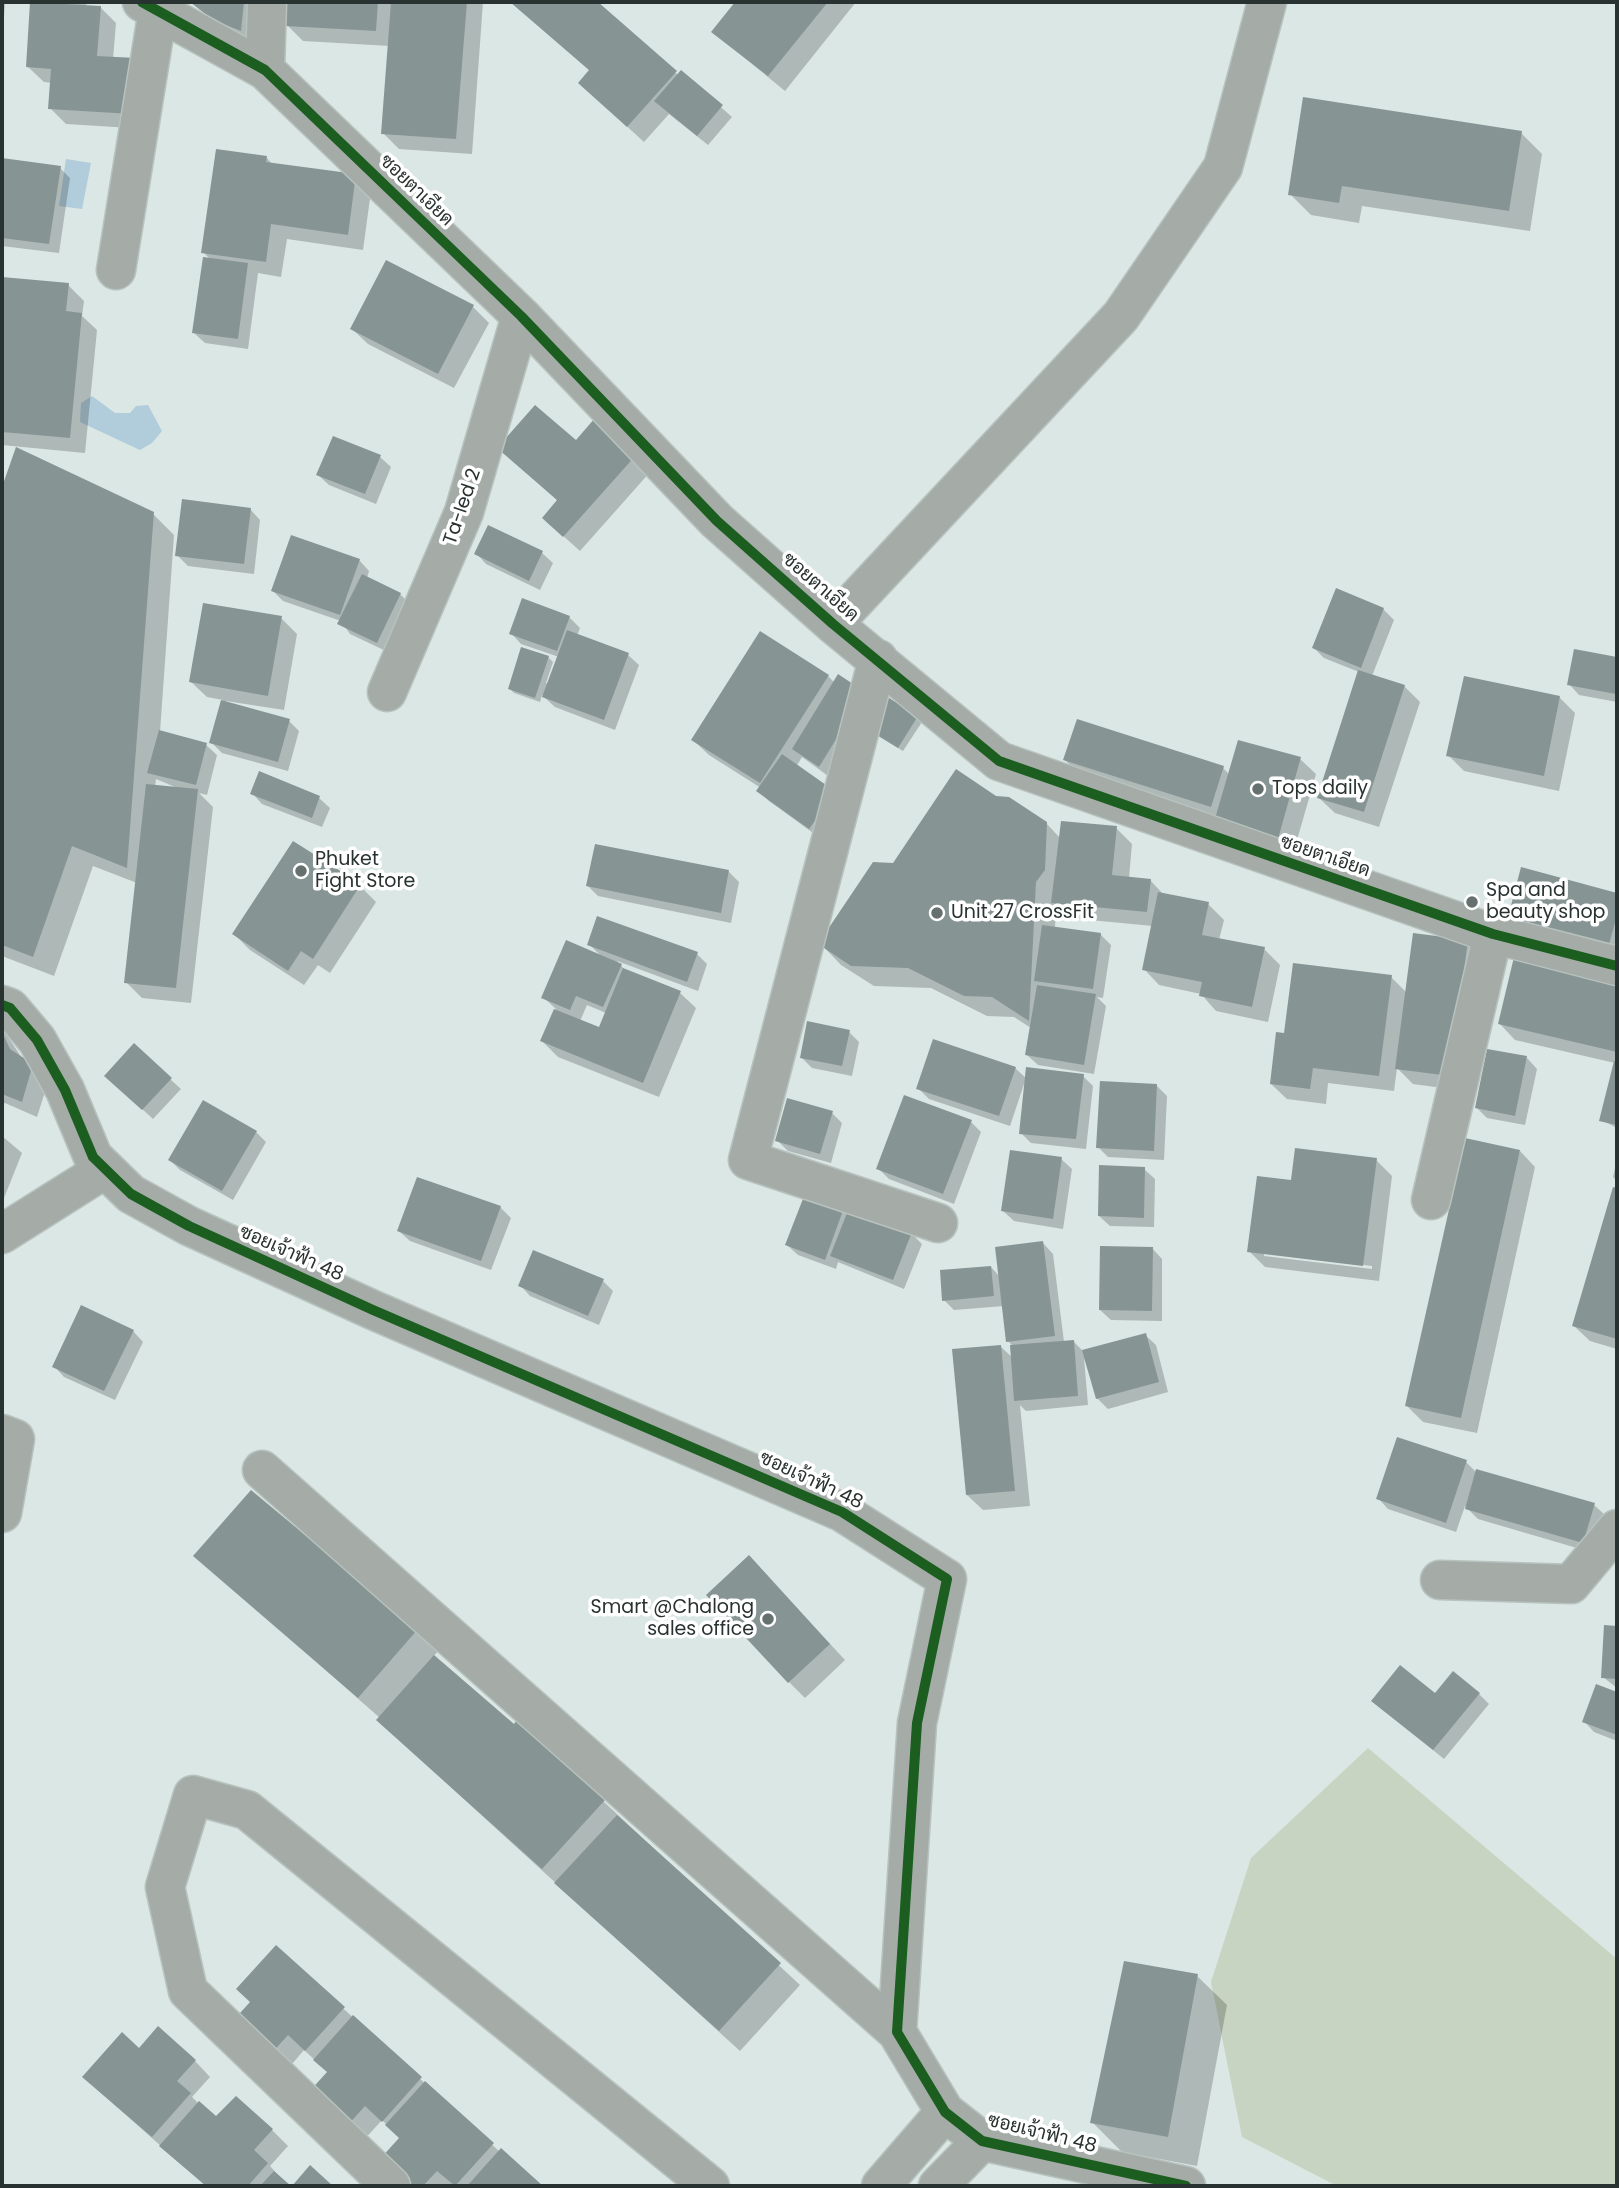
<!DOCTYPE html>
<meta charset="utf-8">
<style>
body{margin:0}
#map{position:relative;width:1619px;height:2188px;overflow:hidden;background:#dae7e4;font-family:Poppins,sans-serif}
canvas{display:block}
.frame{position:absolute;inset:0;border:4px solid #283230;pointer-events:none}
</style>
<div id="map">
<canvas width="1619" height="2188"></canvas>
<div class="frame"></div>
</div>
<script>
const c = document.querySelector('canvas').getContext('2d');
c.lineJoin = 'round';
function fill(path, color) {
  c.fillStyle = color;
  c.fill(path, 'evenodd');
}
function toPath(rows) {
  const path = new Path2D();
  for (const r of rows) {
    path.moveTo(r[0], r[1]);
    for (let i = 2; i < r.length; i += 2) path.lineTo(r[i], r[i + 1]);
  }
  return path;
}
function strokePath(path, color, width, dash) {
  c.strokeStyle = color;
  c.lineWidth = width;
  c.lineCap = dash ? 'butt' : 'round';
  c.setLineDash(dash || []);
  c.stroke(path);
}
function drawText(font, color, halo, rows, align = 'center') {
  c.font = font + ' Poppins,Sarabun,sans-serif';
  c.lineWidth = 7;
  c.setLineDash([]);
  c.textBaseline = 'middle';
  c.strokeStyle = halo;
  c.fillStyle = color;
  for (const [text, x, y, turn = 0] of rows) {
    c.save();
    c.translate(x, y);
    c.rotate((+turn || 0) * Math.PI / 180);
    c.textAlign = isNaN(turn) ? turn : align;
    if (halo) c.strokeText(text, 0, 0);
    c.fillText(text, 0, 0);
    c.restore();
  }
}
fill(toPath([
 [1368,1748,1617,1959,1617,2186,1337,2186,1242,2137,1211,1982,1251,1858]
]), '#c7d4c1');
fill(toPath([
 [66,159,91,163,82,209,59,206],
 [92,396,115,413,130,413,136,406,148,405,162,431,152,443,140,450,80,422,81,403]
]), '#b1ccda');
fill(toPath([
 [2,2,5,2,3,34,2,34],
 [32,2,87,2,86,7,100,7,116,23,113,59,148,129,66,124,50,108,52,83,44,82,28,67],
 [193,2,255,2,251,40,225,30],
 [289,2,483,2,472,154,399,149,383,133,390,46,303,41,287,25],
 [512,2,595,2,678,75,681,72,732,117,708,145,669,114,644,142,596,98,590,71],
 [737,2,856,2,785,91,713,32],
 [2,44,4,47,2,86],
 [1521,133,1542,154,1530,231,1362,206,1359,223,1311,215,1290,194],
 [266,157,273,165,356,175,371,191,363,250,287,239,281,277,258,273,248,349,205,343,194,333,211,260,203,252],
 [2,159,60,168,70,178,59,253,2,246],
 [2,279,68,285,84,301,82,316,97,330,85,453,2,445],
 [473,307,489,323,454,388,368,344,352,329],
 [596,420,651,471,580,551,560,533,558,501,500,448,576,442],
 [334,438,380,457,391,467,376,504,329,485,318,475],
 [17,450,153,514,174,535,160,732,206,745,217,755,207,795,199,793,213,807,191,1003,142,998,126,982,137,883,93,866,54,976,2,956,2,492],
 [156,779,175,787,175,789,155,787],
 [250,509,260,520,254,574,188,566,177,555],
 [489,527,542,553,553,563,540,590,486,564,476,553],
 [359,560,369,571,367,578,400,594,411,605,388,652,350,634,341,621,283,601,273,591],
 [1337,591,1383,609,1394,620,1372,676,1404,686,1420,702,1379,827,1335,813,1319,798,1359,672,1324,658,1314,648],
 [569,617,580,628,577,636,628,655,639,665,615,730,555,707,542,695,540,702,514,693,510,689,548,657,553,662,546,683,549,684,559,657,521,644,511,633],
 [281,618,297,634,284,710,226,701,225,703,289,721,299,731,288,771,222,753,211,742,223,700,207,697,191,682],
 [1575,651,1617,659,1617,702,1579,695,1569,684],
 [828,676,835,683,864,693,922,722,903,751,873,733,835,781,802,757,796,767,835,794,820,838,769,801,758,791,761,788,709,755,693,740],
 [1559,697,1575,713,1559,791,1464,771,1448,755],
 [1300,759,1316,774,1293,854,1081,776,1065,760,1223,768,1230,775],
 [252,793,319,798,330,808,322,827,262,804],
 [996,798,1046,823,1060,838,1116,828,1132,844,1129,878,1150,880,1164,895,1208,904,1224,920,1219,940,1264,949,1280,965,1268,1022,1216,1011,1201,994,1159,985,1144,969,1153,926,1069,918,1056,905,1055,928,1100,934,1111,945,1103,998,1097,997,1106,1006,1094,1074,1038,1065,1027,1055,1031,1028,1014,1017,987,1016,931,988,874,986,841,965,821,944,894,865],
 [293,843,360,886,376,902,330,973,318,965,304,985,250,950,234,934],
 [1522,869,1617,894,1617,957],
 [729,872,739,882,731,923,598,896,588,886],
 [1467,941,1483,957,1465,1091,1413,1084,1397,1068,1394,1091,1328,1083,1326,1104,1287,1099,1271,1084,1286,1035,1391,977,1407,993],
 [589,944,697,954,707,964,698,991,617,961,626,971,680,993,696,1008,659,1097,558,1057,542,1041,556,1009,543,997,602,957],
 [587,1005,606,1013,600,1030,580,1021],
 [1617,982,1617,1128,1601,1120,1615,1063,1515,1040,1500,1024],
 [2,1028,22,1058,48,1082,37,1117,5,1103,2,1105],
 [849,1032,859,1042,852,1076,812,1068,801,1057],
 [1527,1058,1537,1069,1525,1125,1487,1118,1477,1108],
 [1015,1068,1027,1079,1082,1075,1093,1086,1086,1149,1031,1143,1021,1133,1025,1081,1010,1126,929,1099,918,1088],
 [170,1079,181,1089,153,1119,117,1086],
 [1157,1086,1167,1096,1164,1160,1108,1157,1098,1147],
 [832,1113,842,1123,831,1163,788,1151,777,1140],
 [971,1122,981,1132,954,1204,889,1179,878,1168],
 [256,1132,266,1142,233,1200,180,1170,170,1160],
 [2,1136,22,1153,2,1203],
 [1520,1151,1535,1167,1477,1433,1423,1422,1407,1406],
 [1061,1159,1072,1169,1063,1229,1014,1221,1003,1211],
 [1617,1159,1617,1181,1613,1177],
 [1376,1160,1392,1176,1379,1281,1265,1267,1249,1251,1293,1182],
 [1264,1252,1372,1266,1372,1269,1264,1256],
 [1144,1169,1155,1179,1154,1227,1110,1226,1099,1216],
 [1614,1189,1617,1190,1617,1349,1590,1341,1574,1326],
 [807,1193,911,1233,922,1244,904,1289,838,1262,836,1269,798,1255,787,1245],
 [500,1207,511,1218,491,1270,410,1241,399,1231],
 [1043,1243,1053,1254,1064,1342,1074,1342,1083,1351,1145,1335,1156,1345,1168,1392,1108,1409,1097,1398,1084,1358,1088,1405,1026,1411,1020,1405,1030,1506,983,1510,967,1495,1001,1347,1013,1358,1012,1345,1008,1341,1004,1306,954,1310,944,1300,991,1267,1000,1277],
 [1152,1248,1162,1259,1162,1321,1111,1320,1100,1310],
 [603,1281,613,1291,599,1325,530,1296,520,1285],
 [133,1331,143,1342,115,1400,64,1377,54,1366],
 [1466,1462,1477,1473,1594,1505,1605,1515,1594,1553,1478,1519,1465,1506,1456,1532,1388,1509,1378,1498],
 [196,1556,417,1630,438,1651,433,1657,603,1801,800,1985,740,2051,399,1740,380,1718],
 [764,1573,845,1660,805,1698,789,1682],
 [1606,1627,1617,1627,1617,1688,1603,1677],
 [1597,1687,1617,1694,1617,1741,1594,1732,1584,1721],
 [1479,1694,1489,1704,1444,1759,1373,1701],
 [276,1947,500,2152,541,2186,411,2186,398,2174,401,2138,393,2131,382,2120,363,2141,326,2109,329,2073,304,2050,286,2071,252,2002],
 [1197,1976,1227,2005,1197,2166,1122,2152,1092,2122],
 [139,2050,195,2061,210,2077,192,2097,199,2104,216,2119,272,2130,288,2146,270,2166,288,2186,206,2186,100,2092]
]), '#0003');
fill(toPath([
 [30,2,101,6,97,56,136,58,132,114,48,109,51,69,26,67],
 [190,2,244,2,241,31,213,20],
 [287,2,378,2,376,31,285,26],
 [391,2,467,2,456,139,381,134],
 [510,2,598,2,677,71,627,127,578,83,589,70],
 [735,2,828,2,768,76,711,32],
 [681,70,723,105,697,136,654,101],
 [1303,97,1522,131,1509,211,1342,186,1339,203,1288,195],
 [216,149,267,156,266,162,356,174,348,235,271,224,266,262,201,253],
 [2,158,61,166,49,244,2,238],
 [203,257,248,263,238,339,192,333],
 [386,260,474,305,438,374,350,329],
 [2,277,69,283,66,311,82,313,70,438,2,432],
 [535,405,576,440,595,418,637,454,563,537,542,518,557,500,497,448],
 [333,436,381,455,365,494,316,475],
 [16,447,154,512,127,868,72,846,33,957,2,945,2,487],
 [182,499,251,508,244,564,175,556],
 [488,525,543,551,529,581,474,554],
 [291,535,360,559,340,615,271,591],
 [362,574,401,593,377,643,337,624],
 [1336,588,1384,608,1361,668,1312,648],
 [522,598,570,616,557,651,509,634],
 [203,603,282,616,268,696,189,682],
 [567,630,629,653,604,720,542,697],
 [760,631,829,675,760,783,691,740],
 [521,647,549,656,535,698,508,689],
 [1574,649,1617,657,1616,694,1567,685],
 [1358,670,1405,685,1364,812,1317,798],
 [838,674,865,692,819,767,792,749],
 [1464,676,1560,696,1544,776,1446,756],
 [886,696,918,716,898,748,866,728],
 [221,700,290,719,278,762,209,743],
 [1077,719,1224,766,1211,807,1063,760],
 [159,730,207,743,196,785,147,773],
 [1238,740,1301,757,1278,839,1214,822],
 [782,754,836,792,809,829,756,791],
 [956,769,996,796,1009,797,1047,822,1045,870,1036,882,1029,1021,992,997,964,996,908,968,851,966,818,944,873,862,893,863],
 [259,771,320,796,312,818,250,794],
 [146,784,198,789,176,988,124,983],
 [1061,821,1117,826,1112,875,1151,879,1147,912,1051,903],
 [293,841,361,884,313,959,301,951,288,971,232,934],
 [595,844,729,870,721,913,586,886],
 [1521,867,1617,893,1617,915,1608,948,1507,921],
 [1158,892,1209,902,1202,935,1265,947,1252,1007,1199,996,1202,982,1142,970],
 [597,916,698,952,687,982,587,945],
 [1042,925,1101,933,1093,989,1034,981],
 [1413,933,1468,940,1450,1076,1395,1069],
 [566,940,622,964,603,1007,576,996,570,1010,541,998],
 [1514,957,1617,981,1617,1052,1498,1024],
 [1293,963,1392,975,1379,1076,1313,1068,1310,1089,1270,1084,1276,1032,1284,1033],
 [623,968,681,991,643,1083,540,1041,554,1009,599,1027],
 [1037,985,1096,994,1084,1065,1025,1055],
 [807,1021,850,1030,842,1066,800,1058],
 [2,1032,10,1049,33,1064,22,1102,2,1094],
 [933,1039,1016,1067,999,1116,916,1089],
 [134,1043,172,1078,142,1110,104,1076],
 [1487,1049,1527,1056,1515,1116,1475,1108],
 [1614,1061,1617,1062,1617,1125,1599,1121],
 [1026,1067,1084,1074,1076,1139,1019,1134],
 [1100,1081,1157,1084,1154,1151,1096,1148],
 [904,1095,972,1120,943,1194,876,1169],
 [787,1098,833,1111,820,1154,775,1141],
 [203,1100,257,1131,222,1191,168,1160],
 [1465,1138,1520,1150,1461,1418,1405,1406],
 [1295,1148,1377,1158,1363,1266,1247,1252,1257,1176,1291,1180],
 [1010,1150,1062,1157,1053,1219,1001,1211],
 [1099,1165,1145,1167,1144,1218,1098,1216],
 [417,1177,501,1206,481,1261,397,1231],
 [1613,1187,1617,1188,1617,1339,1572,1326],
 [806,1191,845,1205,825,1260,785,1245],
 [849,1208,912,1232,893,1280,830,1256],
 [1043,1241,1055,1336,1006,1342,995,1247],
 [1100,1246,1153,1247,1152,1311,1099,1310],
 [533,1250,604,1279,588,1316,518,1286],
 [991,1266,994,1296,942,1301,940,1270],
 [81,1305,134,1330,104,1391,52,1367],
 [1146,1333,1159,1382,1096,1399,1082,1350],
 [1074,1340,1078,1396,1014,1401,1010,1345],
 [1001,1345,1015,1491,966,1495,952,1349],
 [1397,1437,1467,1460,1446,1523,1376,1499],
 [1476,1469,1595,1503,1583,1543,1465,1509],
 [251,1490,418,1629,358,1698,193,1556],
 [749,1555,830,1644,788,1683,706,1595],
 [1604,1625,1617,1626,1617,1679,1601,1678],
 [434,1655,514,1724,516,1721,605,1800,542,1869,376,1720],
 [1400,1665,1435,1693,1453,1671,1480,1693,1433,1750,1371,1701],
 [1596,1684,1617,1692,1617,1735,1582,1722],
 [617,1815,781,1963,719,2031,554,1883],
 [276,1945,345,2007,305,2051,288,2035,269,2056,231,2023,250,2002,236,1989],
 [1124,1961,1198,1974,1168,2137,1090,2123],
 [353,2015,422,2077,382,2122,365,2106,346,2127,308,2093,327,2072,313,2060],
 [158,2026,196,2060,177,2081,191,2093,152,2137,82,2077,122,2032,139,2048],
 [425,2081,494,2143,455,2186,437,2171,423,2186,411,2186,380,2159,399,2138,385,2125],
 [236,2096,273,2129,254,2150,268,2163,248,2186,206,2186,159,2146,199,2101,216,2116],
 [501,2148,543,2186,467,2186],
 [310,2165,333,2186,292,2186],
 [274,2171,291,2186,260,2186]
]), '#869494');
const minor = toPath([
 [142,2,265,70,521,316,717,521,833,624,999,761,1493,934,1617,966],
 [265,70,267,2],
 [116,270,158,10],
 [833,624,1121,316,1223,167,1267,2],
 [878,659,748,1160,938,1223],
 [387,692,464,512,521,316],
 [2,1005,10,1008,37,1040,65,1090,93,1157,131,1194,189,1226,373,1310,842,1512,947,1579,917,1723,897,2032,945,2112,982,2141,1186,2186],
 [1431,1200,1493,934],
 [2,1234,105,1169],
 [2,1434,15,1439,2,1513],
 [262,1470,897,2032],
 [1440,1580,1571,1584,1617,1529],
 [391,2186,188,1991,165,1887,193,1795,247,1810,710,2186],
 [881,2186,945,2112],
 [938,2186,982,2141]
]);
strokePath(minor, '#b7c2bf', 41);
strokePath(minor, '#a5aca8', 38);
strokePath(toPath([
 [142,2,265,70,521,316,717,521,833,624,999,761,1493,934,1617,966],
 [2,1005,10,1008,37,1040,65,1090,93,1157,131,1194,189,1226,373,1310,842,1512,947,1579,917,1723,897,2032,945,2112,982,2141,1186,2186]
]), '#1b5e20', 10);
for (const [x, y, r, color] of [
 [1258,789,7,"#66716f"],
 [301,871,7,"#66716f"],
 [1472,902,7,"#66716f"],
 [937,913,7,"#66716f"],
 [768,1619,7,"#66716f"]
]) {
  const dot = new Path2D();
  dot.arc(x, y, r, 0, 2 * Math.PI);
  c.fillStyle = color;
  c.fill(dot);
  strokePath(dot, '#fff', 2.5);
}
drawText('19px', '#283230', '#fff', [
 ["ซอยตาเอียด",416,191,44],
 ["Ta-Ied 2",463,507,-71],
 ["ซอยตาเอียด",820,588,41],
 ["ซอยตาเอียด",1325,857,19],
 ["ซอยเจ้าฟ้า 48",291,1254,24],
 ["ซอยเจ้าฟ้า 48",811,1481,25],
 ["ซอยเจ้าฟ้า 48",1042,2134,14]
]);
drawText('19px', '#283230', '#fff', [
 ["Tops daily",1272,789],
 ["Phuket",315,860],
 ["Fight Store",315,882],
 ["Spa and",1486,891],
 ["beauty shop",1486,913],
 ["Unit 27 CrossFit",951,913],
 ["Smart @Chalong",754,1608,"right"],
 ["sales office",754,1630,"right"]
], 'left');
</script>
